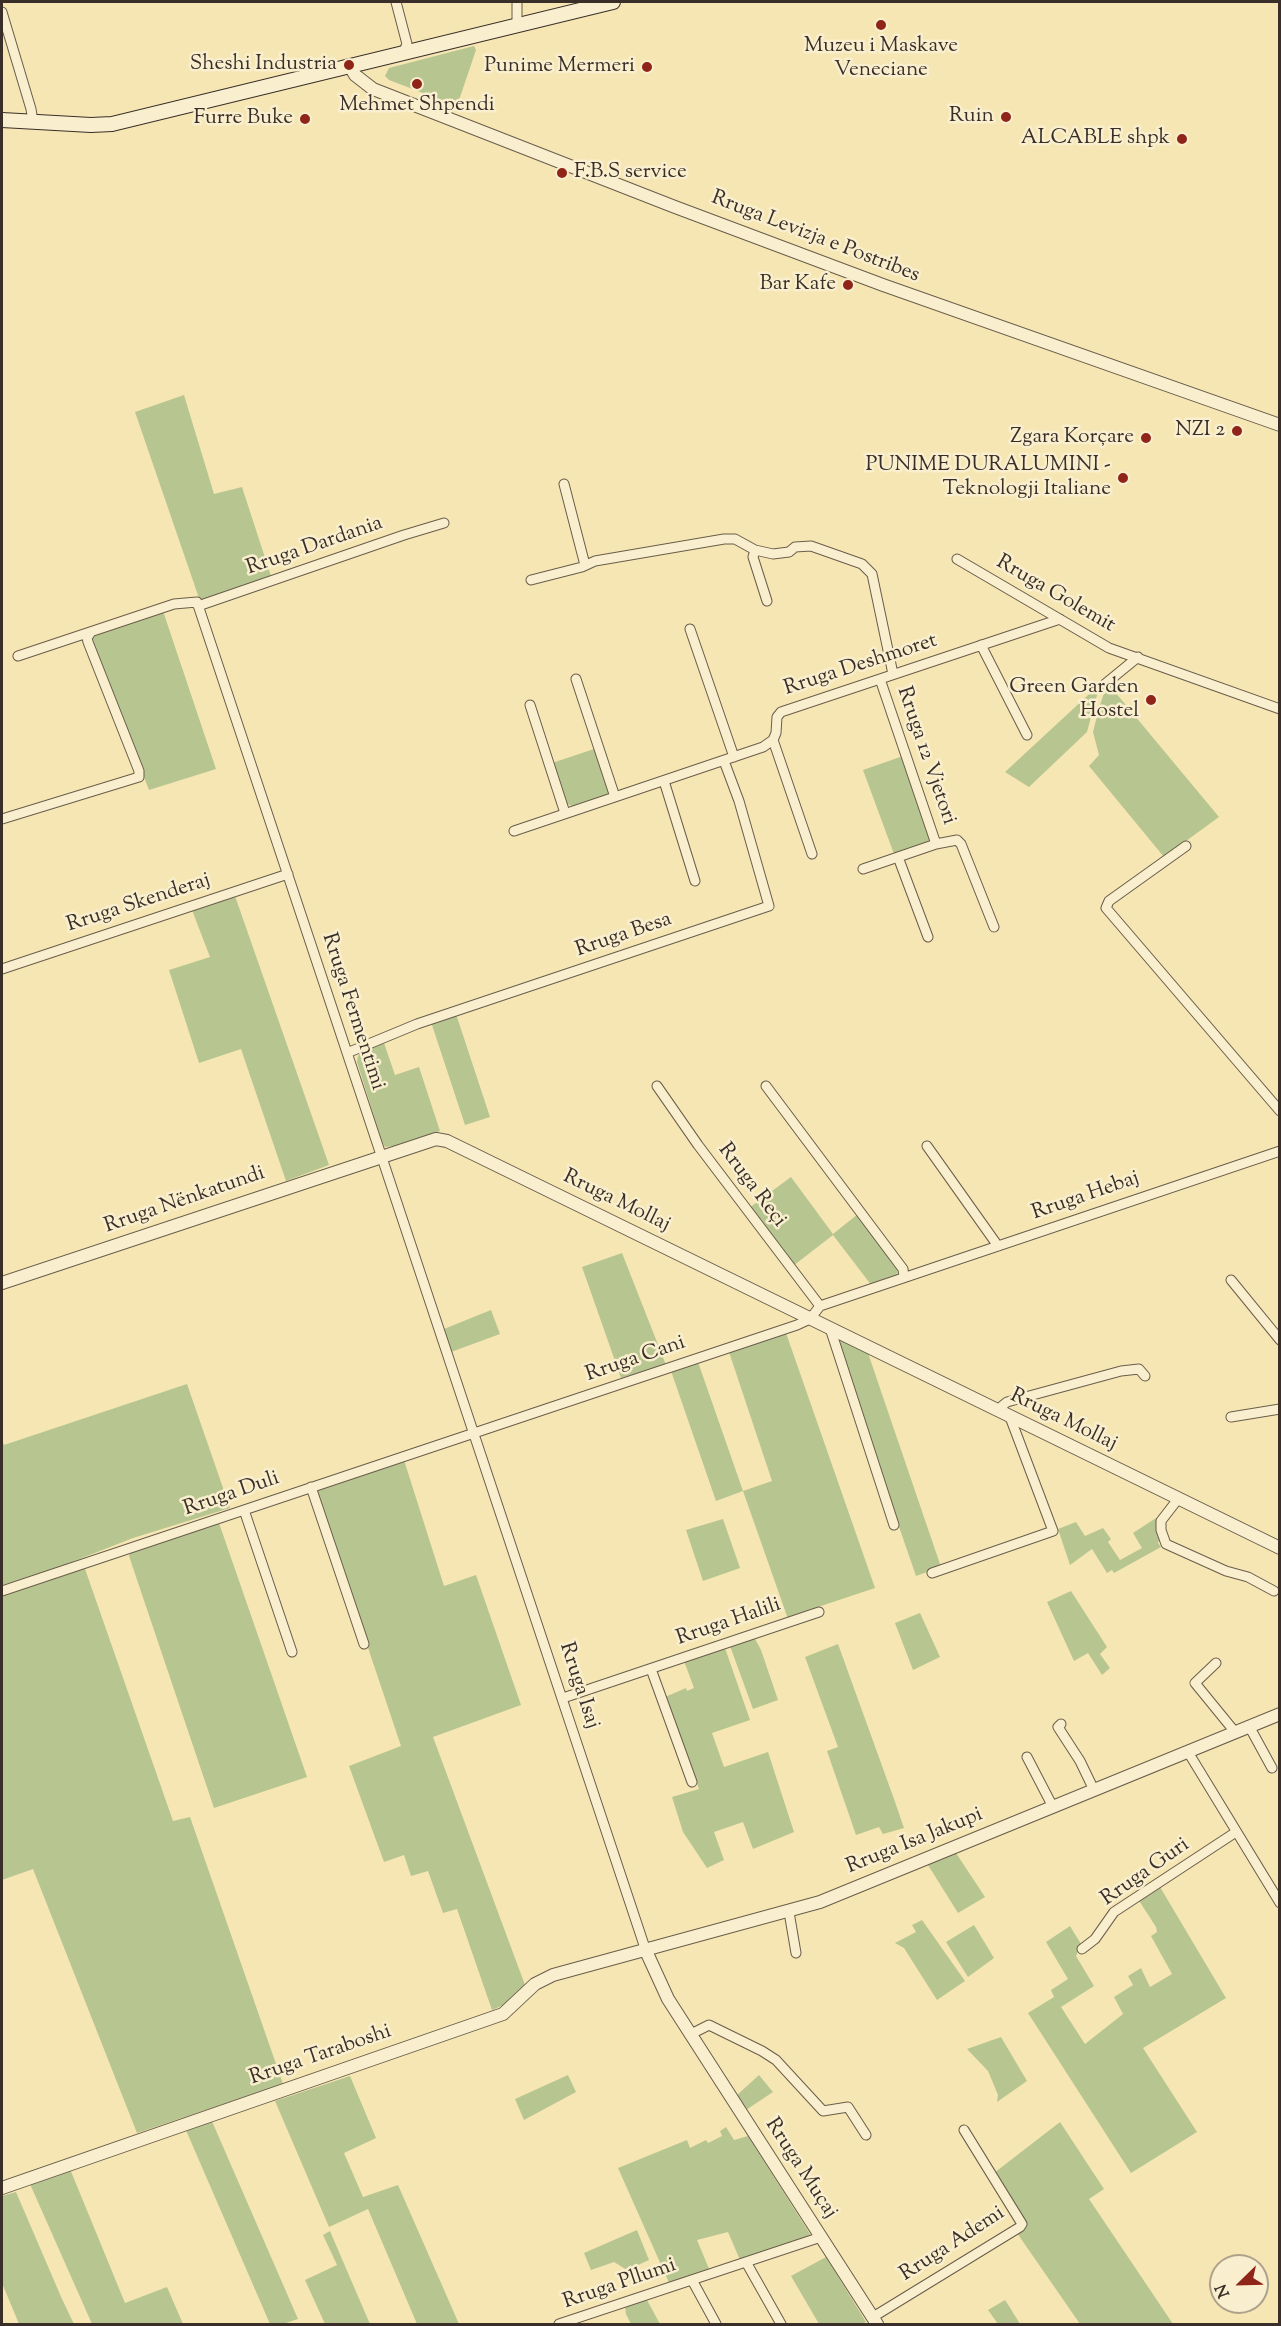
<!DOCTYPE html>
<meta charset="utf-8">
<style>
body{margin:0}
#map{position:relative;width:1281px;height:2326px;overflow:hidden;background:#f6e6b3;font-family:"Sorts Mill Goudy",serif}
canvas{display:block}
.frame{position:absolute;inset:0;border:3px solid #3a2f28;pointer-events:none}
.north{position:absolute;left:1209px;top:2254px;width:60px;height:60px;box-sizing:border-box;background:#f9efce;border:2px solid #ada28c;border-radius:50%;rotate:247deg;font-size:16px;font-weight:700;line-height:24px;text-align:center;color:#3a2f28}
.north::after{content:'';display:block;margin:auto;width:21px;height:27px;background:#8f2418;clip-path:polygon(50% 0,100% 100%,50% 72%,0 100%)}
</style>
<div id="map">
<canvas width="1281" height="2326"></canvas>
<div class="frame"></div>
<div class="north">N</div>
</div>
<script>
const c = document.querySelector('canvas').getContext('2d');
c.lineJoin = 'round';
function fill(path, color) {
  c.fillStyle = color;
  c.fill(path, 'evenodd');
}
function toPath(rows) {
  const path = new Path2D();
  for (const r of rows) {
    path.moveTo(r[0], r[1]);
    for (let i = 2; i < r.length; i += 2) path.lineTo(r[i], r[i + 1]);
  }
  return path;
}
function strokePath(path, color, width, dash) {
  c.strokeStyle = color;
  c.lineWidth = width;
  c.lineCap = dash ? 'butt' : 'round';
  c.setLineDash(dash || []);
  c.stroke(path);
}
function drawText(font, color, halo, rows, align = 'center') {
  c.font = font + ' "Sorts Mill Goudy",serif';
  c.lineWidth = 5;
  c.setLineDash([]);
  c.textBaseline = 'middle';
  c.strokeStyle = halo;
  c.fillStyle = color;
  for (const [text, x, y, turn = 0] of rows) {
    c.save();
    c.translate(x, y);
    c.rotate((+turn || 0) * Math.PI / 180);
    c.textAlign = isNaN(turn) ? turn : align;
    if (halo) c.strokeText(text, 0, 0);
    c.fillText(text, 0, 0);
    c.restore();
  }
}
fill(toPath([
 [474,46,476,50,457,106,389,80,385,76,389,68],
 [184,395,214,494,242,487,271,576,200,601,135,412],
 [163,611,216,769,149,790,92,644,92,637,94,634],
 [1100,684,1087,732,1029,787,1005,772],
 [1110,686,1219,817,1164,857,1089,766,1099,755,1093,732,1099,708,1105,690],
 [597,748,611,795,572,806,565,803,552,763],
 [903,756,930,839,929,842,894,854,863,770],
 [235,896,329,1165,286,1181,241,1049,199,1063,169,970,210,957,192,910],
 [456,1014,490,1117,465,1125,431,1022],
 [384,1043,395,1075,419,1067,440,1131,395,1146,385,1147,382,1142,357,1062,358,1056,362,1049],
 [791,1177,833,1234,858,1214,898,1266,897,1276,872,1286,833,1235,793,1266,749,1208],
 [622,1253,666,1365,621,1378,582,1267],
 [491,1310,500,1334,451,1352,444,1329],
 [786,1333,875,1588,824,1605,788,1619,743,1491,716,1501,671,1371,698,1362,743,1491,772,1481,729,1352],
 [839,1338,868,1353,941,1567,916,1576,836,1344],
 [187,1384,230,1508,133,1538,59,1567,2,1585,2,1439,4,1445],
 [404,1460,444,1586,476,1575,521,1705,433,1737,525,1985,506,2004,492,2010,457,1909,443,1913,428,1871,411,1876,404,1855,384,1862,349,1766,401,1746,317,1496,317,1490],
 [1156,1518,1161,1536,1158,1543,1161,1547,1114,1573,1112,1570,1107,1573,1092,1549,1070,1565,1058,1529,1076,1522,1085,1536,1103,1528,1111,1539,1108,1542,1120,1560,1142,1548,1133,1533],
 [723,1519,740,1568,703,1581,686,1530],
 [219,1523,307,1777,214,1808,129,1556,130,1553],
 [84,1566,173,1821,190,1817,283,2084,137,2133,33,1869,2,1880,2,1594],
 [1071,1591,1107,1647,1100,1654,1110,1668,1102,1675,1088,1653,1074,1661,1047,1602],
 [920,1613,940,1657,913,1670,895,1623],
 [754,1637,761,1650,778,1700,753,1709,730,1646],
 [838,1644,894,1799,904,1828,883,1834,879,1827,856,1835,827,1751,838,1747,805,1657],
 [725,1648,750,1720,712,1733,724,1767,768,1752,794,1832,753,1849,743,1822,714,1832,724,1860,707,1868,683,1832,672,1797,699,1789,665,1697,686,1688,687,1691,694,1688,684,1661],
 [956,1853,985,1897,958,1913,928,1865],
 [1160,1887,1226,1998,1143,2048,1197,2132,1131,2173,1028,2013,1054,1997,1051,1990,1068,1979,1046,1942,1070,1926,1081,1944,1076,1956,1094,1986,1061,2007,1085,2044,1123,2014,1114,1997,1133,1985,1128,1976,1141,1968,1150,1987,1172,1974,1151,1936,1157,1932,1156,1927,1138,1899],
 [922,1920,965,1981,937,2000,904,1948,895,1943,916,1932,912,1925],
 [974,1925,994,1958,968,1977,946,1942],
 [1001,2037,1027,2081,997,2102,998,2095,988,2071,967,2049],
 [568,2075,576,2092,524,2120,515,2099],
 [759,2075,773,2092,746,2110,736,2096],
 [350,2076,376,2138,344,2153,363,2197,398,2185,459,2324,417,2324,368,2209,329,2227,275,2101],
 [211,2119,298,2319,283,2324,270,2324,185,2128],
 [1060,2122,1104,2189,1089,2199,1173,2324,1080,2324,1017,2233,1023,2228,994,2173],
 [726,2127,734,2140,748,2136,810,2234,807,2238,740,2260,728,2232,697,2240,710,2271,670,2285,618,2168,687,2140,690,2148,706,2140,708,2143,722,2136,720,2131],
 [70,2169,125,2303,167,2287,183,2324,92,2324,30,2184],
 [16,2192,62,2299,74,2324,19,2324,2,2283,2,2196],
 [637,2230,649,2260,627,2270,614,2262,591,2270,584,2253],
 [330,2231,354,2287,370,2324,325,2324,305,2280,337,2265,323,2235],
 [826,2257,866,2322,862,2324,819,2324,791,2276],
 [647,2300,660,2324,631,2324,626,2314,625,2307],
 [1005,2300,1009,2306,1020,2324,998,2324,988,2310]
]), '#b7c690');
const minor = toPath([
 [396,2,407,44,404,51],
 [2,12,31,109,33,122],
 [517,24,517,2],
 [564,484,585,565],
 [755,550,753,557,767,601],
 [957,559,1109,648,1280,709],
 [531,580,582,567,595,561,724,539,735,539,755,550,773,554,789,552,795,547,811,546,862,564,872,574,893,674],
 [198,606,404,535,444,523],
 [690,629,734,757],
 [981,645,1027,735],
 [18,656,174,604,197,602,646,1951],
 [576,679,615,797],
 [880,679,936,844],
 [1105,684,1138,657],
 [530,705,565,813],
 [773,740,812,854],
 [664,781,695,881],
 [2,819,139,777,139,771,88,642,87,638,91,632],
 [514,831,763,747,773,740,776,733,777,717,781,712,1060,619],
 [1186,846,1109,901,1106,908,1280,1111],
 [898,857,928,937],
 [863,869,936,844,957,840,961,844,994,927],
 [2,969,288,874],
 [347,1053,417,1024,769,906,739,801,724,761],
 [657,1086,698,1145,820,1306],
 [766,1086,903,1269,904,1277],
 [927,1146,998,1246],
 [1231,1280,1280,1340],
 [830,1328,894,1525],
 [1000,1412,1002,1406,1007,1402,1121,1371,1139,1369,1145,1376],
 [1231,1417,1280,1409],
 [311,1487,364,1644],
 [1178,1499,1161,1521,1161,1530,1166,1544,1226,1571,1248,1577,1274,1591],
 [244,1510,292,1652],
 [932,1573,1053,1531,1010,1417],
 [2,1591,797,1325,810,1319,820,1306,1280,1151],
 [1216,1663,1195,1683,1235,1732],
 [651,1669,692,1782],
 [563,1698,819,1612],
 [1061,1724,1058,1727,1080,1761,1094,1790],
 [1249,1726,1272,1768],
 [1188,1752,1280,1903],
 [1027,1757,1053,1807],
 [789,1912,796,1953],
 [1082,1949,1095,1939,1114,1912,1236,1832],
 [691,2034,709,2025,762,2051,776,2060,823,2111,848,2107,866,2135],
 [746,2262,781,2324],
 [692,2280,716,2324],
 [873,2317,1020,2227,1022,2224,964,2130],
 [559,2324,821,2237]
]);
const tertiary = toPath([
 [349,65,355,75,373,89,675,207,883,285,1280,425],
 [2,1283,436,1139,447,1141,1280,1548],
 [646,1951,668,1999,877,2324],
 [2,2188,503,2014,535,1984,553,1975,820,1902,1280,1714]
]);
const secondary = toPath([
 [2,120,91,125,112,124,613,2]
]);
strokePath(minor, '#695d4b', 11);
strokePath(tertiary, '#695d4b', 14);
strokePath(secondary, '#3a2f28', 16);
strokePath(minor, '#f9efce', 9);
strokePath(tertiary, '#f9efce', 12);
strokePath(secondary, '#f9efce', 14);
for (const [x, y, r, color] of [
 [881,25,6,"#8f2418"],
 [349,65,6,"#8f2418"],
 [647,67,6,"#8f2418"],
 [417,84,6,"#8f2418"],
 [1006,117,6,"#8f2418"],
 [305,119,6,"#8f2418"],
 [1182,139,6,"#8f2418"],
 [562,173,6,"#8f2418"],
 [848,285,6,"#8f2418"],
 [1237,431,6,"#8f2418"],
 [1146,438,6,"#8f2418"],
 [1123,478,6,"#8f2418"],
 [1151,700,6,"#8f2418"]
]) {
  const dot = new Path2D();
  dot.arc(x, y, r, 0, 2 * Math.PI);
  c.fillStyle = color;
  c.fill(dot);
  strokePath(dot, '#f9efce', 2);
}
drawText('21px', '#3a2f28', '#f9efce', [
 ["Muzeu i Maskave",881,47,"center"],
 ["Veneciane",881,71,"center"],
 ["Sheshi Industria",337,65],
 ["Punime Mermeri",635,67],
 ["Mehmet Shpendi",417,106,"center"],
 ["Ruin",994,117],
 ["Furre Buke",293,119],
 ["ALCABLE shpk",1170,139],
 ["F.B.S service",574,173,"left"],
 ["Bar Kafe",836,285],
 ["NZI 2",1225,431],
 ["Zgara Korçare",1134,438],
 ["PUNIME DURALUMINI -",1111,466],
 ["Teknologji Italiane",1111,490],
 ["Green Garden",1139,688],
 ["Hostel",1139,712]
], 'right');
drawText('21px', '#3a2f28', '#f9efce', [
 ["Rruga Levizja e Postribes",815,238,21],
 ["Rruga Dardania",315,547,-19],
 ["Rruga Golemit",1055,595,30],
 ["Rruga Deshmoret",861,666,-18],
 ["Rruga 12 Vjetori",925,756,71],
 ["Rruga Skenderaj",139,904,-18],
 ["Rruga Besa",624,936,-19],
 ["Rruga Fermentimi",352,1012,72],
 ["Rruga Reçi",751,1186,53],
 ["Rruga Hebaj",1086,1197,-19],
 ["Rruga Nënkatundi",185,1201,-19],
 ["Rruga Mollaj",616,1202,26],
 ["Rruga Cani",636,1360,-19],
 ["Rruga Mollaj",1063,1421,26],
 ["Rruga Duli",232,1495,-19],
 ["Rruga Halili",729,1623,-19],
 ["Rruga Isaj",578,1686,72],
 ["Rruga Isa Jakupi",915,1842,-22],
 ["Rruga Guri",1146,1873,-35],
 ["Rruga Taraboshi",321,2056,-19],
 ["Rruga Muçaj",800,2169,57],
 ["Rruga Ademi",953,2245,-33],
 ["Rruga Pllumi",620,2285,-19]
]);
</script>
